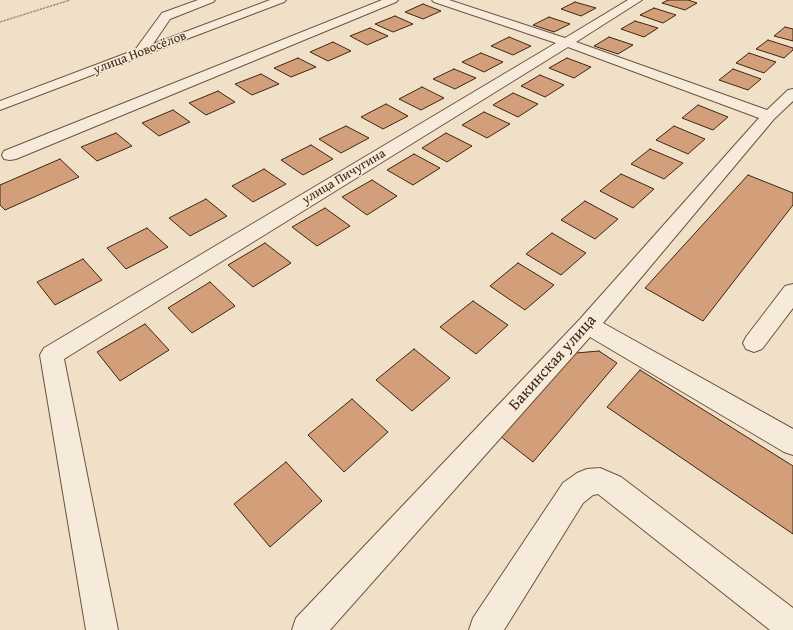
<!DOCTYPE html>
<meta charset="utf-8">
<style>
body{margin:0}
canvas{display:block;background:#f1e0c8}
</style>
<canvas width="793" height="630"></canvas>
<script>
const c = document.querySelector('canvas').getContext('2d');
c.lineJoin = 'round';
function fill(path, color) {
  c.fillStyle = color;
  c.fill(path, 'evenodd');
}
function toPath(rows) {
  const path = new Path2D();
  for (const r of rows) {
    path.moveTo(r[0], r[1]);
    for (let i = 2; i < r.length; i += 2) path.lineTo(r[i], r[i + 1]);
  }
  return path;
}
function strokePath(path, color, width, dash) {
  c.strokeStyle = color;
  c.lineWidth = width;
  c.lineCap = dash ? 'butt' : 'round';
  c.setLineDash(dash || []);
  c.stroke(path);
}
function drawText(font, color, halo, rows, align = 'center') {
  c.font = font + ' "Gentium Book Plus",serif';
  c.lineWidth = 3;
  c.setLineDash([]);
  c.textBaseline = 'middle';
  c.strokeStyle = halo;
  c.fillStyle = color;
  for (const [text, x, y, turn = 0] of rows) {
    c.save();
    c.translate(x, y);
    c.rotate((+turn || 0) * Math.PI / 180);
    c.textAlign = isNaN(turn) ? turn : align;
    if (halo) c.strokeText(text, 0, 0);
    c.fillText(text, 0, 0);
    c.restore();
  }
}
const building = toPath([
 [668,0,688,0,697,3,685,10,662,3,668,0],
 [575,2,596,8,581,16,561,9,575,2],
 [423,4,441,11,423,19,405,12,423,4],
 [654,8,676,15,663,23,640,15,654,8],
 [395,16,413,24,393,32,375,24,395,16],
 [549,17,570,24,554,32,533,25,549,17],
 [635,21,658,28,644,37,621,29,635,21],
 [785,27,793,29,793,41,774,36,785,27],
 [370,28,388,36,367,45,350,36,370,28],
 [509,37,531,46,513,55,491,46,509,37],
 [609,37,633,45,618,54,594,46,609,37],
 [768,40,793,48,793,50,784,58,756,49,768,40],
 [333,42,351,51,328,61,310,52,333,42],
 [481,53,503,62,484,72,462,62,481,53],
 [749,53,776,62,764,73,736,63,749,53],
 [298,58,316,67,291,77,274,68,298,58],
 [567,58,591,67,574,78,549,68,567,58],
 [454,69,476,78,455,89,433,79,454,69],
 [733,69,761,79,748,90,719,80,733,69],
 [261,74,279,84,252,95,235,84,261,74],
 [540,75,564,85,545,97,521,86,540,75],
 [422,87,444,98,421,110,399,99,422,87],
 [218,91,235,102,206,115,189,103,218,91],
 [513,93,538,104,518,117,493,105,513,93],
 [386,104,408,116,383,129,361,117,386,104],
 [698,105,728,117,713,130,682,118,698,105],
 [173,110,190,122,159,136,142,123,173,110],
 [484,112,510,124,487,138,462,125,484,112],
 [346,126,369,138,341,153,319,139,346,126],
 [674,126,705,139,688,154,656,140,674,126],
 [116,133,132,146,97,161,81,147,116,133],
 [446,133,472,146,447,162,422,148,446,133],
 [311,145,333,159,303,175,281,160,311,145],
 [650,149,683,163,664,179,631,164,650,149],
 [414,154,440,168,413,185,387,170,414,154],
 [60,159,79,177,5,210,0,205,0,185,60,159],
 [264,169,286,184,253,202,232,186,264,169],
 [621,174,654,189,633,208,600,191,621,174],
 [748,175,793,193,793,205,703,321,645,288,748,175],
 [372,180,397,196,367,215,342,197,372,180],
 [206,199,227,216,190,236,169,218,206,199],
 [585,201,618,219,595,239,561,220,585,201],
 [325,208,350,226,317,246,292,227,325,208],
 [147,228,168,247,126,269,107,248,147,228],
 [552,233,586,253,561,275,526,254,552,233],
 [265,243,291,263,253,287,228,265,265,243],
 [83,259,102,280,55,305,37,282,83,259],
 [518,263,554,285,525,310,490,286,518,263],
 [210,282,235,306,192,333,168,308,210,282],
 [473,301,508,325,476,354,440,327,473,301],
 [145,324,169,350,120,381,97,352,145,324],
 [414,349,450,378,412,411,376,380,414,349],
 [599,351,617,363,533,462,500,436,576,353,599,351],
 [640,370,793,466,793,534,607,407,640,370],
 [352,399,388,432,344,472,308,435,352,399],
 [286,462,322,501,270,547,234,504,286,462]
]);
fill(building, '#d39f7a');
strokePath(building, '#3e260f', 1);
const minor = toPath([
 [198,0,215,0,213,2,170,19,153,44,270,0,286,0,284,2,0,110,0,101,135,50,162,13,198,0],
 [382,0,398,0,396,2,16,159,10,160,4,159,2,155,4,151,382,0],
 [432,0,449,0,565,38,628,0,642,0,576,42,767,110,788,90,793,89,793,101,774,119,603,323,793,429,793,455,784,452,590,337,330,630,292,630,296,618,580,319,759,118,568,47,64,359,118,630,86,630,40,355,44,348,556,43,434,2,432,0],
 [793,284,793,308,762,349,754,352,746,349,743,343,746,337,785,286,793,284],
 [600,468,621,477,793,608,793,630,770,630,598,494,593,495,583,503,504,630,469,630,473,618,563,483,577,473,587,469,600,468]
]);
strokePath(minor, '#6b543d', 2);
strokePath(toPath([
 [0,22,70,0]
]), '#3e260f', 1.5, [0.5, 1]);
fill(minor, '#f6ebdb');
drawText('13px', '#3e260f', '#f6ebdb', [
 ["улица Новосёлов",140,53,-21],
 ["улица Пичугина",344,177,-31]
]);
drawText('16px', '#3e260f', '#f6ebdb', [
 ["Бакинская улица",553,363,-48]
]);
</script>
